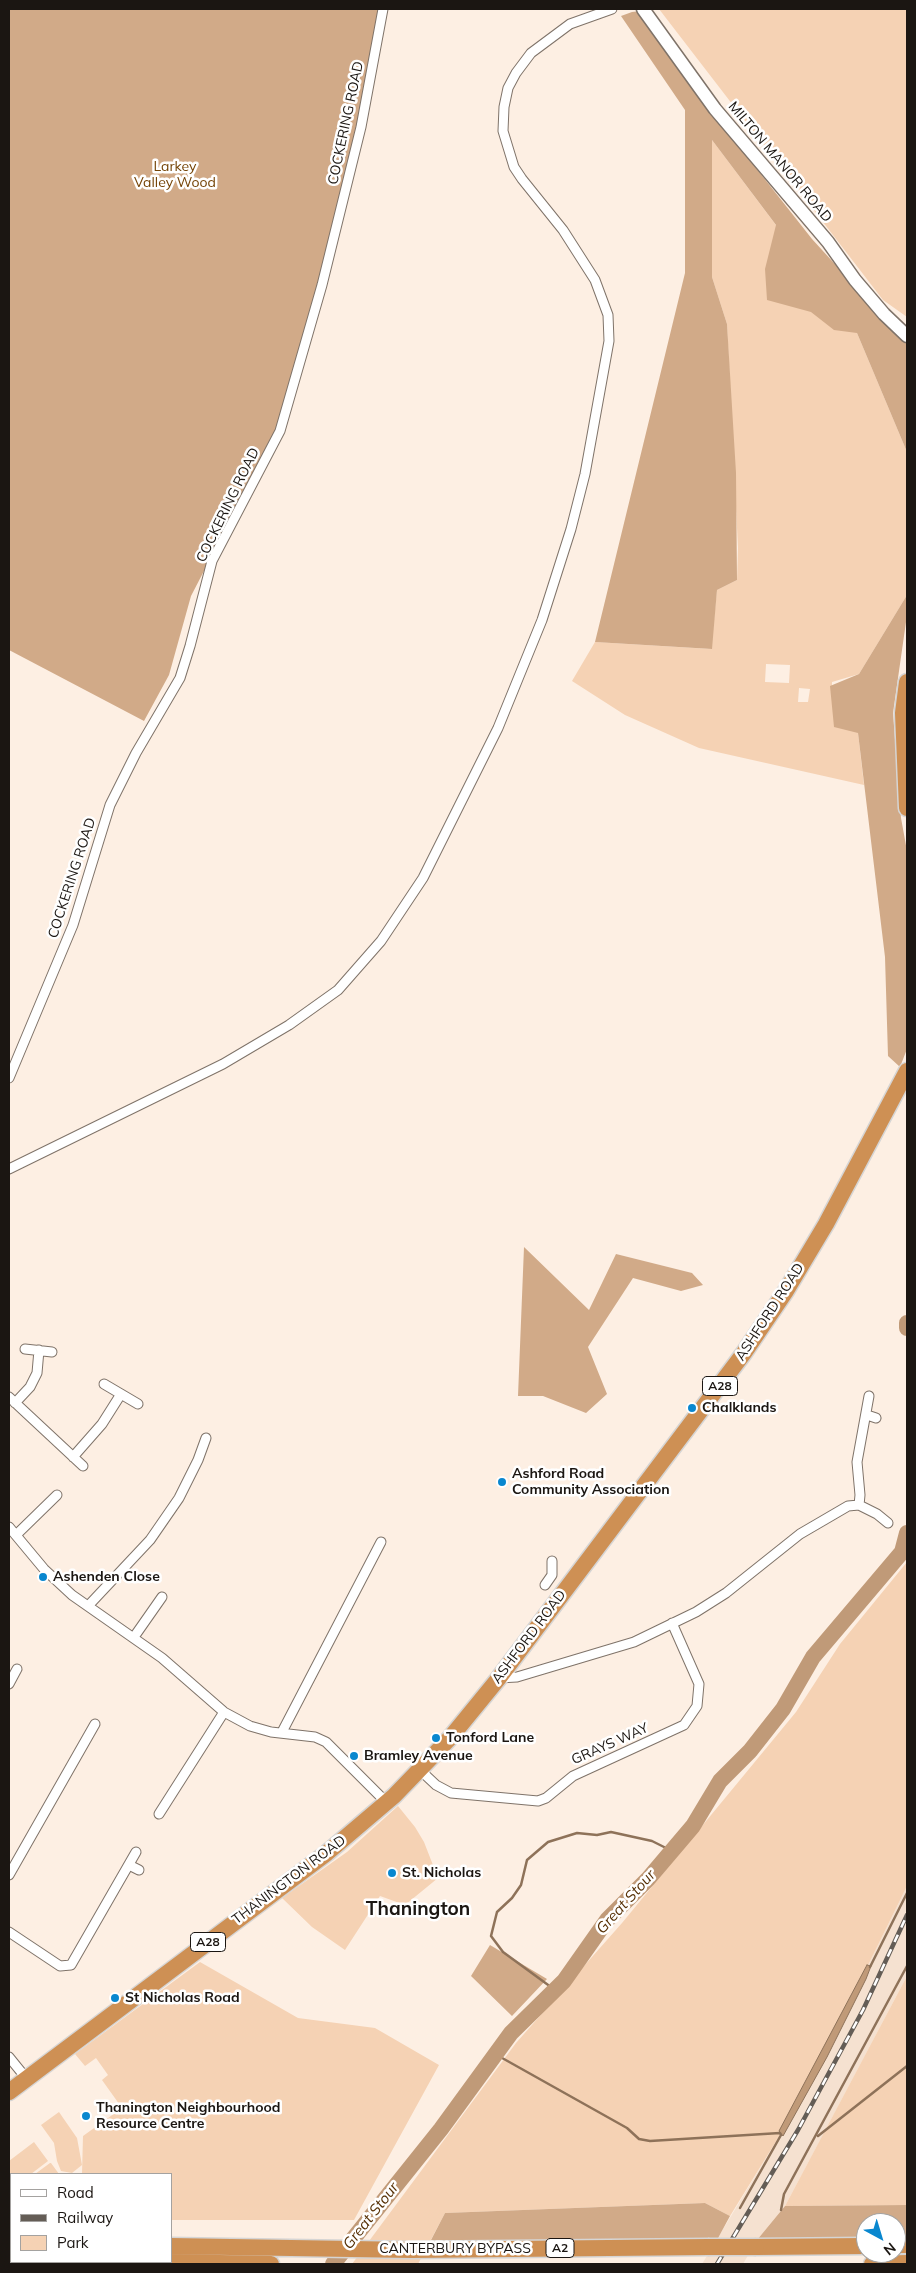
<!DOCTYPE html>
<style>
body{margin:0}
#map{position:relative;width:916px;height:2273px;overflow:hidden;background:#fdefe3;font-family:Mulish,sans-serif}
canvas{display:block}
.frame{position:absolute;inset:0;border:10px solid #1b1612;pointer-events:none}
.legend{position:absolute;left:10px;top:2173px;width:162px;height:90px;box-sizing:border-box;background:#fff;border:1px solid #a4a2a0;margin:0;padding:6px 9px;list-style:none;font-size:15px;color:#1b1612}
.legend li{display:flex;align-items:center;gap:10px;height:25px}
.legend b{width:25px;border:1px solid #a4a2a0}
.north{position:absolute;left:856px;top:2213px;width:50px;height:50px;box-sizing:border-box;background:#fff;border:1px solid #a4a2a0;border-radius:50%;rotate:141deg;font-size:14px;font-weight:700;line-height:20px;text-align:center;color:#1b1612}
.north::after{content:'';display:block;margin:auto;width:18px;height:22px;background:#0987cf;clip-path:polygon(50% 0,100% 100%,50% 72%,0 100%)}
</style>
<div id="map">
<canvas width="916" height="2273"></canvas>
<div class="frame"></div>
<ul class="legend">
<li><b style="height:6px;background:#fff"></b>Road</li>
<li><b style="height:6px;background:#645d56"></b>Railway</li>
<li><b style="height:14px;background:#f5d2b4"></b>Park</li>
</ul>
<div class="north">N</div>
</div>
<script>
const c = document.querySelector('canvas').getContext('2d');
c.lineJoin = 'round';
function fill(path, color) {
  c.fillStyle = color;
  c.fill(path, 'evenodd');
}
function toPath(rows) {
  const path = new Path2D();
  for (const r of rows) {
    path.moveTo(r[0], r[1]);
    for (let i = 2; i < r.length; i += 2) path.lineTo(r[i], r[i + 1]);
  }
  return path;
}
function strokePath(path, color, width, dash) {
  c.strokeStyle = color;
  c.lineWidth = width;
  c.lineCap = dash ? 'butt' : 'round';
  c.setLineDash(dash || []);
  c.stroke(path);
}
function drawText(font, color, halo, rows, align = 'center') {
  c.font = font + ' Mulish,sans-serif';
  c.lineWidth = 5;
  c.setLineDash([]);
  c.textBaseline = 'middle';
  c.strokeStyle = halo;
  c.fillStyle = color;
  for (const [text, x, y, turn = 0] of rows) {
    c.save();
    c.translate(x, y);
    c.rotate((+turn || 0) * Math.PI / 180);
    c.textAlign = isNaN(turn) ? turn : align;
    if (halo) c.strokeText(text, 0, 0);
    c.fillText(text, 0, 0);
    c.restore();
  }
}
fill(toPath([
 [907,1886,907,1976,825,2131,785,2206,757,2240,743,2264,702,2264,780,2135,845,2012]
]), '#f5e1d0');
fill(toPath([
 [659,9,907,9,907,317,883,300],
 [712,140,857,333,907,452,907,595,859,674,832,682,832,686,858,733,864,785,699,748,625,715,572,681,595,642,711,649,717,590,737,580,738,548,727,324,712,277],
 [766,664,790,665,789,683,765,682],
 [799,688,810,689,808,702,798,702],
 [907,1562,907,1886,845,2012,780,2135,730,2216,705,2203,445,2213,418,2264,352,2264,516,2043,622,1923,796,1712,840,1644],
 [398,1806,415,1827,424,1842,438,1878,405,1905,380,1896,345,1950,312,1927,282,1898,347,1852],
 [200,1962,298,2018,375,2028,439,2065,354,2220,171,2220,171,2174,82,2174,83,2136,122,2108,102,2080,108,2075,96,2058,85,2066,75,2054],
 [907,1976,907,2205,785,2206],
 [59,2112,77,2138,82,2165,72,2173,61,2171,57,2161,54,2143,41,2125],
 [34,2142,48,2161,31,2174,11,2174,11,2180,9,2176,9,2161],
 [51,2163,59,2174,35,2174,50,2163]
]), '#f5d2b4');
fill(toPath([
 [9,9,379,9,355,134,319,284,277,430,191,596,169,675,144,721,9,650],
 [641,11,704,102,812,239,907,343,907,452,857,333,834,330,811,312,767,300,765,269,776,225,712,140,712,277,727,324,736,473,737,580,717,590,712,649,595,642,685,273,685,110,621,16,632,12],
 [907,595,907,615,893,713,901,818,907,851,907,1049,900,1067,888,1056,885,957,858,733,834,727,830,686,859,674],
 [524,1247,589,1310,616,1254,692,1273,703,1285,681,1291,633,1278,588,1347,607,1394,586,1413,543,1396,518,1396],
 [490,1945,547,1979,512,2016,471,1976],
 [705,2203,730,2216,717,2240,431,2240,445,2213],
 [907,2205,907,2237,896,2237,896,2223,866,2223,866,2238,757,2240,785,2206]
]), '#d1aa88');
const water = toPath([
 [867,1965,871,1966,866,1979,827,2057,783,2136,779,2131,867,1965]
]);
fill(water, '#c09a78');
strokePath(water, '#8e7259', 1);
strokePath(toPath([
 [870,1967,907,1893],
 [555,1990,503,1952,491,1936,497,1912,512,1898,521,1885,527,1860,548,1842,577,1833,597,1835,611,1832,652,1841,672,1851],
 [495,2054,627,2128,639,2139,650,2141,780,2133,781,2135,740,2208],
 [818,2136,907,2066],
 [781,2210,784,2194,907,1966]
]), '#8e7259', 2.5);
strokePath(toPath([
 [907,1323,907,1328],
 [333,2264,441,2129,511,2033,564,1981,607,1920,648,1879,693,1826,720,1781,750,1751,783,1709,813,1657,902,1552,907,1533]
]), '#c09a78', 16);
const street = toPath([
 [9,1078,73,925,110,805,136,753,180,678,190,646,212,561,280,431,322,285,361,127,383,9],
 [9,1169,223,1064,289,1025,338,990,381,941,423,878,498,728,542,620,571,529,585,474,609,341,608,315,595,280,563,230,522,179,514,167,503,131,504,107,508,88,516,73,531,53,570,24,612,9],
 [25,1349,52,1352],
 [104,1384,138,1404],
 [9,1397,83,1466],
 [15,1403,30,1387,37,1373,39,1350],
 [867,1415,876,1418],
 [73,1457,102,1424,121,1394],
 [859,1505,860,1495,857,1462,869,1396],
 [9,1527,44,1569,72,1595,162,1658,224,1712,250,1726,271,1732,315,1737,326,1742,386,1802],
 [16,1535,57,1495],
 [545,1585,552,1575,552,1561],
 [88,1606,150,1540,179,1498,198,1460,206,1438],
 [134,1637,162,1597],
 [499,1678,517,1677,634,1642,696,1612,726,1593,800,1534,848,1506,859,1505,877,1514,888,1523],
 [9,1684,17,1669],
 [282,1732,381,1542],
 [420,1770,436,1785,451,1793,538,1801,546,1798,573,1776,684,1725,697,1706,699,1684,672,1623],
 [159,1814,224,1712],
 [129,1865,139,1870],
 [9,1875,95,1724],
 [9,1932,60,1966,71,1965,136,1852],
 [9,2057,26,2078]
]);
const secondary = toPath([
 [643,9,715,109,828,242,855,280,884,314,907,336]
]);
const highway = toPath([
 [907,682,903,713,907,808],
 [9,2092,327,1853,394,1796,450,1738,499,1678,744,1353,786,1291,826,1224,907,1071],
 [9,2216,11,2217],
 [9,2239,11,2239],
 [896,2245,907,2245],
 [171,2246,411,2250,708,2247],
 [756,2247,866,2246],
 [9,2255,11,2255],
 [168,2262,271,2264],
 [872,2264,907,2263]
]);
strokePath(street, '#7f7369', 11);
strokePath(secondary, '#7f7369', 15);
strokePath(highway, '#d6d5d4', 19);
strokePath(street, '#fff', 9);
strokePath(secondary, '#fff', 12);
strokePath(highway, '#ce9054', 16);
const rail = toPath([
 [717,2264,798,2130,863,2010,907,1915]
]);
strokePath(rail, '#645d56', 4.5);
strokePath(rail, '#fff', 2.5, [8]);
const highwayBridge = toPath([
 [708,2247,756,2247]
]);
strokePath(highwayBridge, '#d6d5d4', 19, []);
strokePath(highwayBridge, '#ce9054', 16);
for (const [x, y, r, color] of [
 [692,1408,5,"#0987cf"],
 [502,1482,5,"#0987cf"],
 [43,1577,5,"#0987cf"],
 [436,1738,5,"#0987cf"],
 [354,1756,5,"#0987cf"],
 [392,1873,5,"#0987cf"],
 [115,1998,5,"#0987cf"],
 [86,2116,5,"#0987cf"]
]) {
  const dot = new Path2D();
  dot.arc(x, y, r, 0, 2 * Math.PI);
  c.fillStyle = color;
  c.fill(dot);
  strokePath(dot, '#fff', 2);
}
for (const [x, y, w] of [
 [720,1386,35],
 [208,1942,35],
 [560,2248,28]
]) {
  const box = new Path2D();
  box.roundRect(x - w / 2, y - 9.5, w, 19, 4);
  c.fillStyle = '#fff';
  c.fill(box);
  strokePath(box, '#1b1612', 1);
}
drawText('bold 12px', '#1b1612', null, [
 ["A28",720,1386],
 ["A28",208,1942],
 ["A2",560,2248]
]);
drawText('14px', '#1b1612', '#fff', [
 ["COCKERING ROAD",346,123,-78],
 ["MILTON MANOR ROAD",780,162,50],
 ["COCKERING ROAD",228,505,-64],
 ["COCKERING ROAD",72,878,-72],
 ["ASHFORD ROAD",770,1312,-57],
 ["ASHFORD ROAD",529,1637,-53],
 ["GRAYS WAY",610,1744,-24],
 ["THANINGTON ROAD",289,1880,-37],
 ["CANTERBURY BYPASS",455,2249]
]);
drawText('14px', '#754407', '#fff', [
 ["Larkey",175,167],
 ["Valley Wood",175,183]
]);
drawText('bold 14px', '#1b1612', '#fff', [
 ["Chalklands",702,1408],
 ["Ashford Road",512,1474],
 ["Community Association",512,1490],
 ["Ashenden Close",53,1577],
 ["Tonford Lane",446,1738],
 ["Bramley Avenue",364,1756],
 ["St. Nicholas",402,1873],
 ["St Nicholas Road",125,1998],
 ["Thanington Neighbourhood",96,2108],
 ["Resource Centre",96,2124]
], 'left');
drawText('italic 15px', '#573106', '#fff', [
 ["Great Stour",626,1902,-48],
 ["Great Stour",371,2216,-52]
]);
drawText('bold 19px', '#1b1612', '#fff', [
 ["Thanington",418,1909]
]);
</script>
